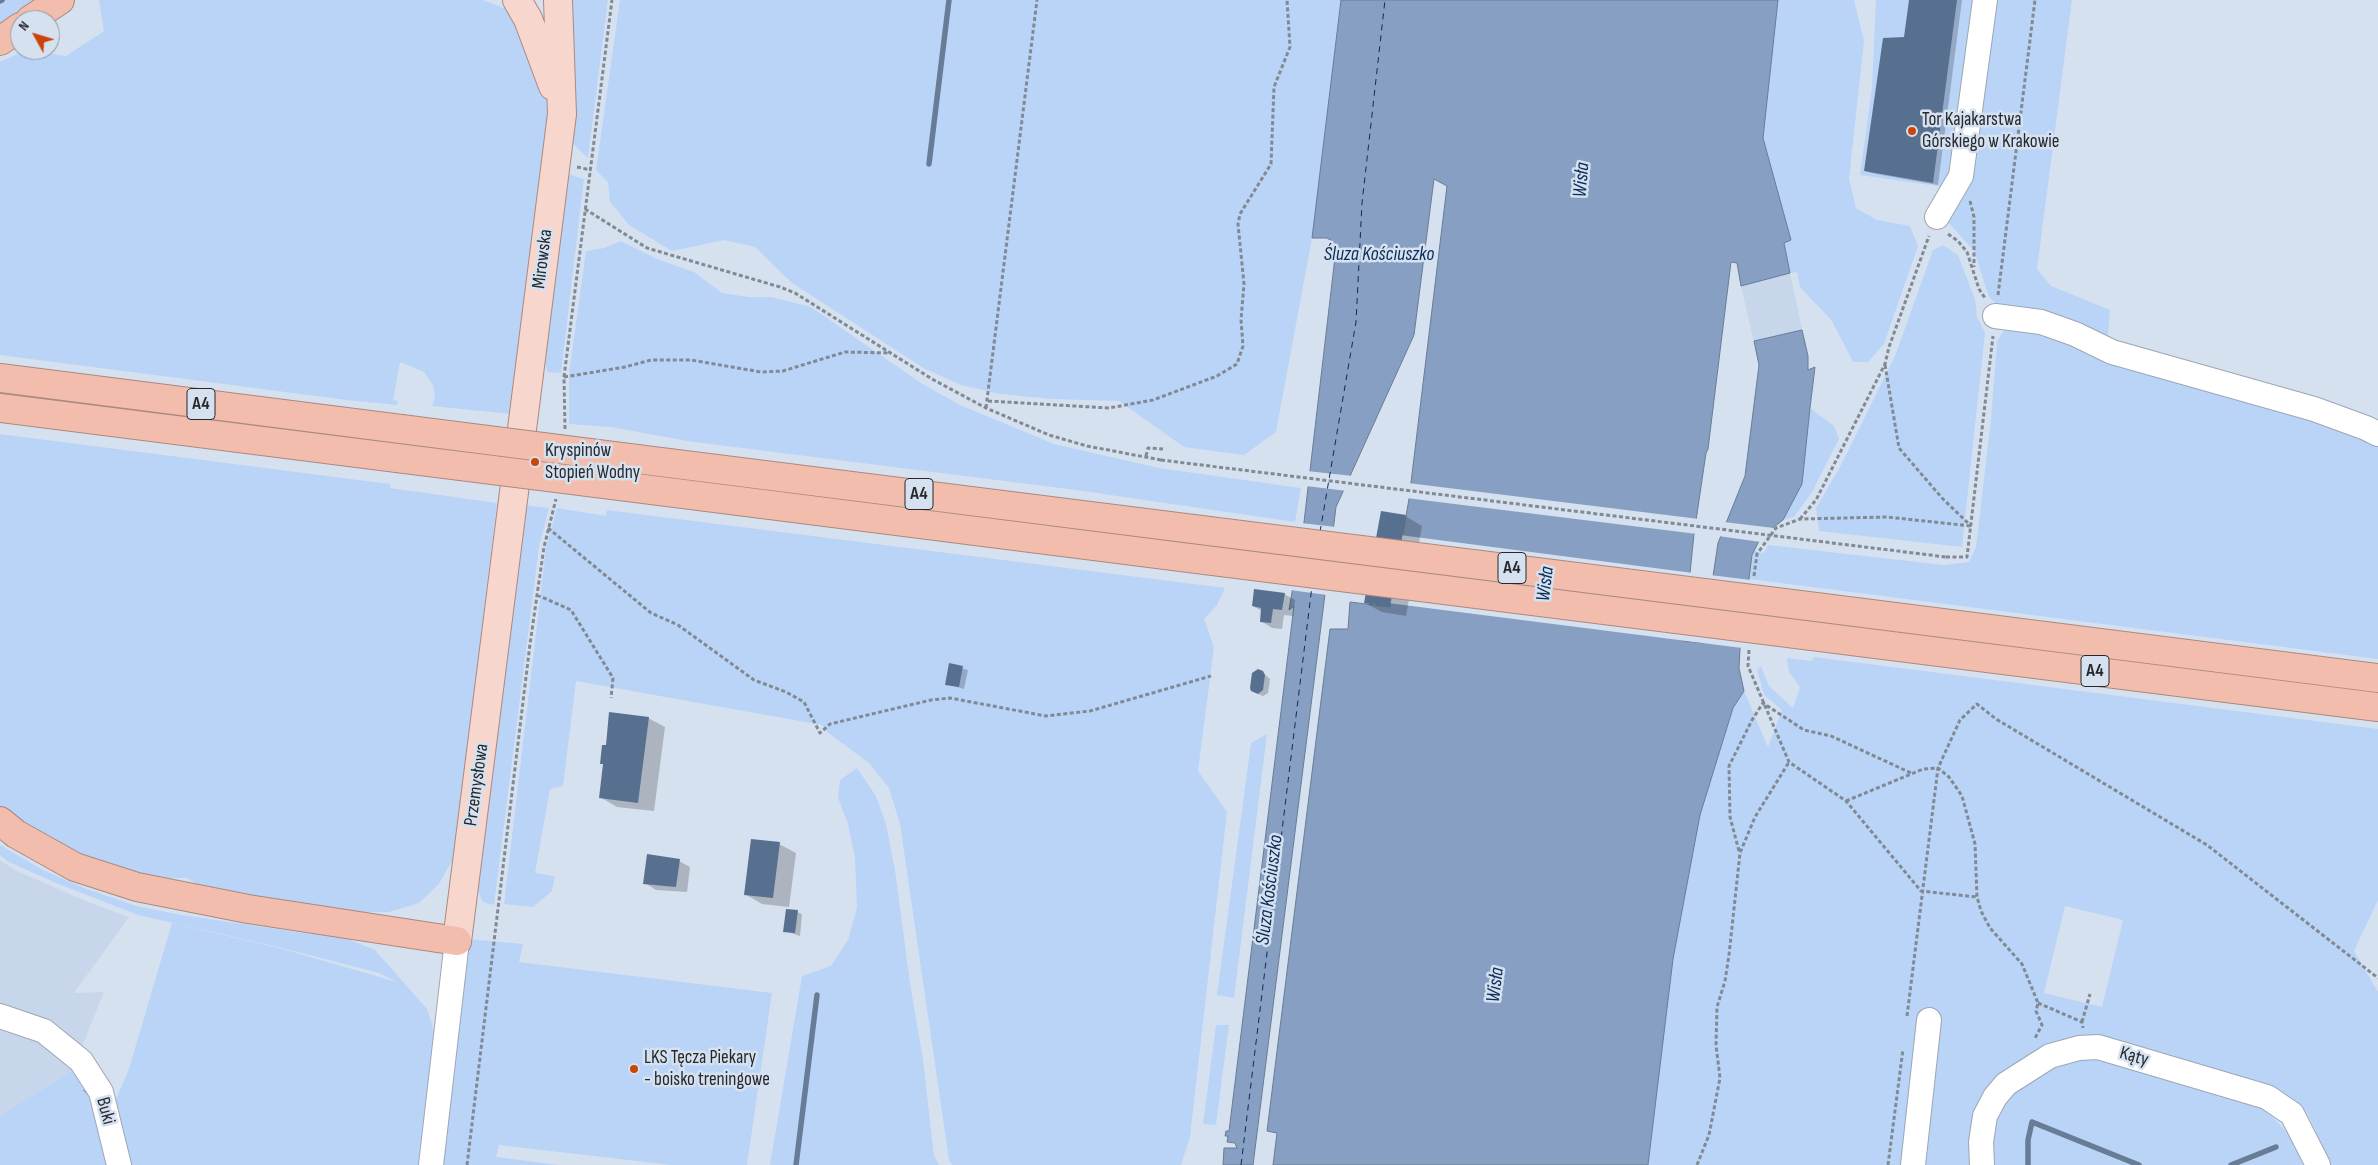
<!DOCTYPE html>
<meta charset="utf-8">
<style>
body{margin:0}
#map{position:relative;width:2378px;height:1165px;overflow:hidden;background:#d6e1ef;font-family:"Sofia Sans Condensed",sans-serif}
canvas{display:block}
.north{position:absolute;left:10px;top:10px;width:50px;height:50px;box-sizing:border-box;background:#d6e1ef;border:1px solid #8f97a2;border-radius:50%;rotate:309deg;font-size:14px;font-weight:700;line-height:20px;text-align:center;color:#25292e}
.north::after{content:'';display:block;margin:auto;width:18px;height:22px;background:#cb450a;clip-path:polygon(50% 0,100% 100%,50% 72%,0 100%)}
</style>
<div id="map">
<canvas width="2378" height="1165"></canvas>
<div class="north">N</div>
</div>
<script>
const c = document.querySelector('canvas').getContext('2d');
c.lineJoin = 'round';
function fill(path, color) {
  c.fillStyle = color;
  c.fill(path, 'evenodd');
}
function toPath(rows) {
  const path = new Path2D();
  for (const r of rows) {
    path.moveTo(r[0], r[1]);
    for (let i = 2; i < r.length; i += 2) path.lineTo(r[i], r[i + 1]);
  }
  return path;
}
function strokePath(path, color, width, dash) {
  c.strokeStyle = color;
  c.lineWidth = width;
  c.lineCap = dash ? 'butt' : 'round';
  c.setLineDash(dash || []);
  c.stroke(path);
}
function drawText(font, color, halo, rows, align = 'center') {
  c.font = font + ' "Sofia Sans Condensed",sans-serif';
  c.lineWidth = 5;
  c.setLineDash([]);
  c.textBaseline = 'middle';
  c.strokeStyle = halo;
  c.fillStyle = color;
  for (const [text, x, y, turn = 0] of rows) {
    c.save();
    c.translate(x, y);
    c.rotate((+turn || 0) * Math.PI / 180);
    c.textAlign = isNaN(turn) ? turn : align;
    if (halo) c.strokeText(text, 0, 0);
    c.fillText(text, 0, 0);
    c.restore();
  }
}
fill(toPath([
 [1790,273,1808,356,1759,365,1741,286],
 [0,860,15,870,88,902,129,917,74,993,104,992,72,1071,0,1117]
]), '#c8d6eb');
fill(toPath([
 [0,0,35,0,0,27],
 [100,0,483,0,511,11,547,88,550,120,542,156,510,414,432,406,435,397,433,385,424,372,400,362,393,400,398,401,397,405,347,400,0,355,0,62,26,50,66,56,104,31,99,1],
 [561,0,608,0,588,158,569,140],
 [620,0,1341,0,1312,238,1276,432,1244,455,1184,447,1119,401,1052,399,1000,394,961,385,925,369,792,283,755,247,724,240,672,251,629,225,610,202,608,182,596,170],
 [1778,0,1854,0,1864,41,1849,179,1856,208,1877,220,1910,226,1918,246,1884,344,1868,362,1853,362,1832,321,1800,287,1797,272,1790,273,1784,243,1791,240,1763,138],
 [1876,0,1978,0,1952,173,1944,187,1860,175,1872,88],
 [1991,0,2072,0,2037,269,2051,286,2110,310,2107,350,2007,313,1989,297,1974,251,1946,220],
 [565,173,584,179,561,373,548,372,542,357],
 [621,241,657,259,694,272,722,293,749,297,771,297,811,307,921,383,960,405,1054,444,1159,468,1301,488,1295,522,1076,490,687,441,611,427,569,424,569,374,586,251,604,248],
 [1943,245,1958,255,1975,299,1977,317,1985,333,1962,547,1819,531,1816,508,1840,467,1895,356,1933,250],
 [2004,330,2038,330,2296,410,2378,443,2378,659,1749,579,1753,551,1764,553,1768,545,1944,565,1969,562,1976,547,1991,419,1997,342],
 [1810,408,1834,426,1839,439,1812,492,1794,517,1783,520,1802,484],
 [0,434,390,484,390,488,497,503,457,834,453,859,439,884,419,903,389,912,340,912,211,892,187,878,142,878,87,859,20,823,0,807],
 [524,505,549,508,539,547,494,905,483,902,476,887],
 [557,508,606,516,607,510,1225,588,1217,605,1204,619,1214,647,1198,771,1227,812,1190,1137,1181,1165,952,1165,949,1160,900,824,889,788,869,763,827,732,822,725,576,681,563,786,550,789,535,873,555,876,552,891,533,907,504,904,546,548],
 [1814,657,2378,729,2378,900,2354,951,2378,992,2378,1165,2327,1165,2315,1129,2306,1111,2267,1087,2093,1037,2002,1075,1974,1165,1648,1165,1673,959,1700,815,1733,708,1744,691,1768,747,1782,710,1764,695,1757,670,1761,666,1769,686,1793,708,1800,687,1789,672,1787,658,1812,661],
 [2065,906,2123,920,2102,1007,2044,993],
 [1267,734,1234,998,1217,995,1251,743],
 [857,768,876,796,886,824,895,870,910,983,923,1060,934,1156,939,1165,770,1165,802,976,831,966,848,940,857,908,855,858,848,824,838,798,840,780],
 [0,845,43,870,84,888,136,906,182,915,310,934,340,936,375,950,427,1009,434,1031,418,1165,129,1165,115,1101,128,1072,172,923,283,949,397,982,379,973,282,948,138,915,56,883,7,861,0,855],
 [469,939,523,944,519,962,772,993,747,1165,671,1165,499,1145,496,1157,559,1165,441,1165],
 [1216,1025,1229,1025,1216,1125,1203,1124],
 [2100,1057,2250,1101,2270,1114,2291,1137,2303,1165,1993,1165,1991,1125,1999,1106,2016,1088,2056,1062],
 [72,1071,89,1097,108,1165,0,1165,0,1116]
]), '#bad4f8');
const water = toPath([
 [1341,0,1778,0,1763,138,1791,240,1784,243,1790,273,1741,286,1737,263,1731,262,1708,449,1706,453,1694,534,1683,641,1703,643,1718,543,1745,476,1759,365,1754,341,1802,330,1808,356,1808,370,1815,367,1810,408,1802,484,1783,520,1761,537,1752,555,1740,649,1739,668,1744,691,1733,708,1700,815,1673,959,1648,1165,1273,1165,1277,1133,1267,1131,1330,629,1348,629,1350,602,1390,607,1409,499,1447,186,1434,179,1414,335,1336,507,1253,1165,1223,1165,1224,1148,1237,1148,1235,1143,1227,1142,1228,1136,1225,1136,1226,1131,1229,1131,1294,606,1289,610,1304,522,1335,257,1332,241,1327,238,1312,238,1341,0]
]);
fill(water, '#869fc2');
strokePath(water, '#697c96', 1);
fill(toPath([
 [1307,471,1353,476,1347,491,1306,486],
 [1408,483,1699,519,1697,534,1406,498],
 [1724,522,1774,528,1761,542,1718,536],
 [1301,523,1336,527,1327,595,1290,590],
 [1400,535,1693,573,1686,639,1701,641,1710,575,1751,580,1742,648,1388,603]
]), '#d6e1ef');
fill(toPath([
 [1910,0,1962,0,1938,185,1871,173,1866,171,1905,38],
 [1405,516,1422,526,1406,616,1382,612,1365,603],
 [1284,594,1295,600,1293,616,1284,615,1282,629,1272,628,1261,621,1262,611,1253,606],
 [950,665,968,670,964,689,946,684],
 [1262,672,1270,679,1268,693,1263,696,1258,694],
 [648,718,665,727,654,811,617,807,600,797,607,747],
 [779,844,796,853,789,907,762,904,745,894],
 [679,861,690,867,687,892,656,890,645,883],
 [797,912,802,914,800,936,784,931],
 [82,1090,85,1090,91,1095,89,1096]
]), '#0003');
strokePath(toPath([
 [0,1,2,0],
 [929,164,949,0],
 [796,1165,817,995],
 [2028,1165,2028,1140,2032,1122,2139,1165],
 [2231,1165,2276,1147]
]), '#697c96', 5.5);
strokePath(toPath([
 [1320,532,1356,322,1362,203,1385,0],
 [1241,1165,1312,586]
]), '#0b2d59', 1, [6, 5]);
fill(toPath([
 [1909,0,1957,0,1933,183,1864,171,1883,38,1904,37],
 [1381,511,1406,515,1390,607,1364,603],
 [1254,589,1285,593,1282,610,1273,609,1271,623,1260,622,1261,608,1252,606],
 [949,663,963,666,959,687,945,685],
 [1258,669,1263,671,1265,675,1263,690,1258,694,1251,691,1250,688,1252,673],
 [609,712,649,717,638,803,599,798,603,764,600,764,602,745,606,745],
 [751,839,780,842,773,898,744,895],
 [647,854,680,859,676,887,643,884],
 [786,909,798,910,795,933,783,932]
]), '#587090');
const minor = toPath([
 [1937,217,1961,176,1985,0],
 [1995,316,2041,322,2075,334,2112,352,2314,409,2366,428,2378,434],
 [0,1016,44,1031,81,1061,101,1092,119,1165],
 [431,1165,457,941],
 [1913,1165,1929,1020],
 [1982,1165,1981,1142,1985,1116,1995,1097,2006,1084,2050,1056,2079,1048,2098,1047,2267,1097,2292,1114,2318,1165]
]);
const major = toPath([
 [517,0,528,19,553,86],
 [457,941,562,114,558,0]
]);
const highway = toPath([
 [30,20,60,0],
 [0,41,20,27],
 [0,378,401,429],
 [0,408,397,458],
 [629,458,1209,531],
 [628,487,1205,560],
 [1816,607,2378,678],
 [1812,636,2378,707],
 [0,821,16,834,75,867,137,887,248,909,457,941]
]);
strokePath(minor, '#9ca6b4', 26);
strokePath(major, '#aa8980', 30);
strokePath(highway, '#aa8980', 30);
strokePath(toPath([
 [577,167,591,170],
 [1970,201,1974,217,1974,267],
 [585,209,647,248,780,287,795,293,932,379,986,408,1049,435,1087,446,1161,460],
 [1948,234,1958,241,1967,252,1979,289,1985,298],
 [1998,295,2035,0],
 [1885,365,1899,448,1942,498,1971,526],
 [564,377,625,367,651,360,691,360,761,372,783,371,845,352,890,353],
 [988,401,1109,408,1153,400,1217,376,1237,364,1243,346,1241,320,1244,284,1238,224,1240,214,1271,164,1274,87,1290,47,1287,0],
 [986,408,1037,0],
 [565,429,564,377,612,0],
 [1146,456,1148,448,1163,449],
 [1800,519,1816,500,1885,364,1889,347,1929,236],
 [548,528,651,613,678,625,754,680,786,692,804,702,820,733,830,724,931,700,950,698,1046,716,1090,711,1211,676],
 [1946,557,1967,557,1993,336],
 [1754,576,1757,554,1776,528,1800,519,1887,517,1971,526],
 [537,595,571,610,613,678,611,698],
 [1749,650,1748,666,1789,762,1846,801,1921,891,1977,897],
 [1846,801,1923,769,1938,768,1949,777,1962,796,1975,844,1977,897,1981,911,1990,928,2022,964,2038,1003,2036,1011,2042,1025,2034,1040],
 [1739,851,1730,817,1729,766,1752,720,1763,703,1804,730,1831,736,1911,773],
 [2038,1003,2082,1022,2083,1028],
 [1907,1016,1938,768,1960,720,1977,704,1996,719,2207,845,2378,978],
 [2082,1022,2090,994],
 [467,1165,530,644,544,547,556,499],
 [1697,1165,1709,1135,1720,1078,1716,1045,1717,1007,1725,981,1729,955,1740,853,1755,817,1789,762],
 [1888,1165,1903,1049]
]), '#818993', 3, [4, 2.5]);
strokePath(minor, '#fff', 24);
strokePath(major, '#f7d7cd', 28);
strokePath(highway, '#f2bdac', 28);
const highwayBridge = toPath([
 [401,429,629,458],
 [397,458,628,487],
 [1209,531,1816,607],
 [1205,560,1812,636]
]);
strokePath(highwayBridge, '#aa8980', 30, []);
strokePath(toPath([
 [1161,460,1946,557]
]), '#818993', 3, [4, 2.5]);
strokePath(highwayBridge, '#f2bdac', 28);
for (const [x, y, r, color] of [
 [1912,131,5,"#cb450a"],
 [535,462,5,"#cb450a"],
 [634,1069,5,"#cb450a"]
]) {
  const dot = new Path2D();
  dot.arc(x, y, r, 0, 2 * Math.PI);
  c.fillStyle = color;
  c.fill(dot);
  strokePath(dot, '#d6e1ef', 2);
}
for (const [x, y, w] of [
 [201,404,28],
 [919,494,28],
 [1512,568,28],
 [2095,671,28]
]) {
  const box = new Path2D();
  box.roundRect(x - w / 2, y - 15.5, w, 31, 4);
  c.fillStyle = '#d6e1ef';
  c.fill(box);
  strokePath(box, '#25292e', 1);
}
drawText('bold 18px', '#25292e', null, [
 ["A4",201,404],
 ["A4",919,494],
 ["A4",1512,568],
 ["A4",2095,671]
]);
drawText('19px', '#25292e', '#d6e1ef', [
 ["Tor Kajakarstwa",1922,120],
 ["Górskiego w Krakowie",1922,142],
 ["Kryspinów",545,451],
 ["Stopień Wodny",545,473],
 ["LKS Tęcza Piekary",644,1058],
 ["- boisko treningowe",644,1080]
], 'left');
drawText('19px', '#25292e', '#d6e1ef', [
 ["Mirowska",543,259,-83],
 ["Przemysłowa",477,785,-82],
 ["Kąty",2134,1057,16],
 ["Buki",105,1111,75]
]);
drawText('italic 20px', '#0b2d59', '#d6e1ef', [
 ["Wisła",1582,180,-85],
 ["Śluza Kościuszko",1379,255],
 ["Wisła",1546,584,-83],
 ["Śluza Kościuszko",1270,890,-83],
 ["Wisła",1496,985,-83]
]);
</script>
